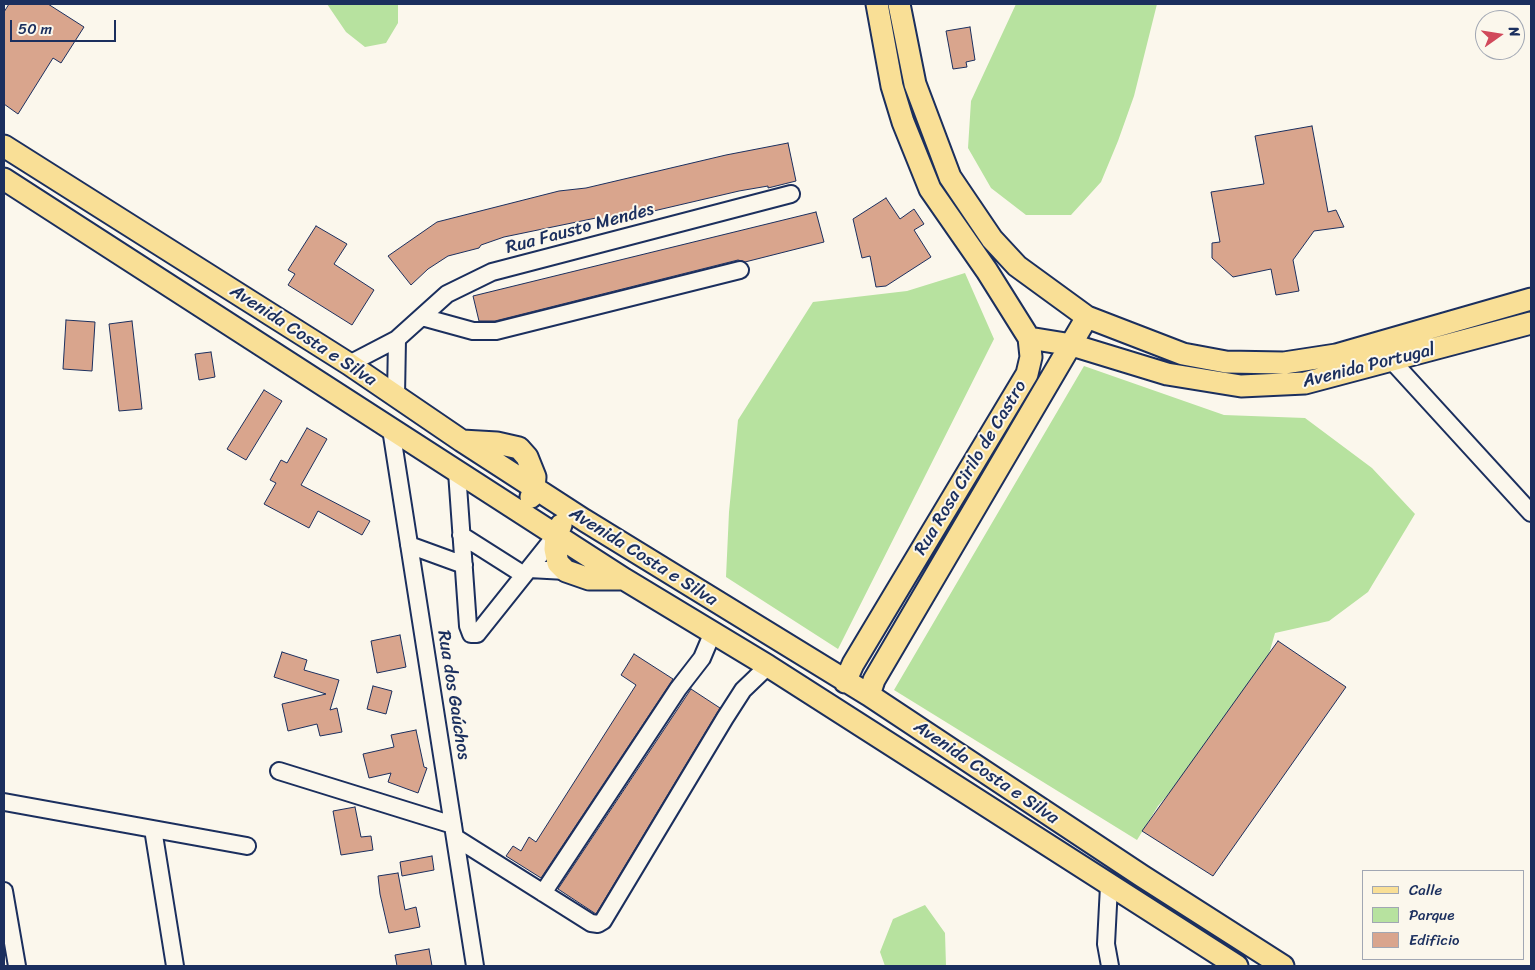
<!DOCTYPE html>
<meta charset="utf-8">
<style>
body{margin:0}
#map{position:relative;width:1535px;height:970px;overflow:hidden;background:#fbf7ec;font-family:Sriracha,sans-serif}
canvas{display:block}
.frame{position:absolute;inset:0;border:5px solid #1b2f5e;pointer-events:none}
.legend{position:absolute;left:1362px;top:870px;width:162px;height:90px;box-sizing:border-box;background:#fbf7ec;border:1px solid #a1a7b3;margin:0;padding:6px 9px;list-style:none;font-size:15px;color:#1b2f5e}
.legend li{display:flex;align-items:center;gap:10px;height:25px}
.legend b{width:25px;border:1px solid #a1a7b3}
.north{position:absolute;left:1475px;top:10px;width:50px;height:50px;box-sizing:border-box;background:#fbf7ec;border:1px solid #a1a7b3;border-radius:50%;rotate:77deg;font-size:14px;font-weight:700;line-height:20px;text-align:center;color:#1b2f5e}
.north::after{content:'';display:block;margin:auto;width:18px;height:22px;background:#d1495b;clip-path:polygon(50% 0,100% 100%,50% 72%,0 100%)}
.scale{position:absolute;left:10px;top:20px;width:106px;height:22px;box-sizing:border-box;border:2px solid #1b2f5e;border-top:0;padding-left:6px;font-size:15px;line-height:18px;white-space:nowrap;color:#1b2f5e;-webkit-text-stroke:4px #fbf7ec;paint-order:stroke}
</style>
<div id="map">
<canvas width="1535" height="970"></canvas>
<div class="frame"></div>
<ul class="legend">
<li><b style="height:6px;background:#f9df96"></b>Calle</li>
<li><b style="height:14px;background:#b7e29f"></b>Parque</li>
<li><b style="height:14px;background:#d9a58d"></b>Edificio</li>
</ul>
<div class="north">N</div>
<div class="scale">50 m</div>
</div>
<script>
const c = document.querySelector('canvas').getContext('2d');
c.lineJoin = 'round';
function fill(path, color) {
  c.fillStyle = color;
  c.fill(path, 'evenodd');
}
function toPath(rows) {
  const path = new Path2D();
  for (const r of rows) {
    path.moveTo(r[0], r[1]);
    for (let i = 2; i < r.length; i += 2) path.lineTo(r[i], r[i + 1]);
  }
  return path;
}
function strokePath(path, color, width, dash) {
  c.strokeStyle = color;
  c.lineWidth = width;
  c.lineCap = dash ? 'butt' : 'round';
  c.setLineDash(dash || []);
  c.stroke(path);
}
function drawText(font, color, halo, rows, align = 'center') {
  c.font = font + ' Sriracha,sans-serif';
  c.lineWidth = 4;
  c.setLineDash([]);
  c.textBaseline = 'middle';
  c.strokeStyle = halo;
  c.fillStyle = color;
  for (const [text, x, y, turn = 0] of rows) {
    c.save();
    c.translate(x, y);
    c.rotate((+turn || 0) * Math.PI / 180);
    c.textAlign = isNaN(turn) ? turn : align;
    if (halo) c.strokeText(text, 0, 0);
    c.fillText(text, 0, 0);
    c.restore();
  }
}
fill(toPath([
 [327,4,398,4,398,23,386,43,365,47,346,32],
 [1016,4,1157,4,1134,96,1118,141,1101,182,1071,215,1026,215,991,188,968,148,971,101],
 [965,273,994,339,838,649,726,577,729,512,738,420,813,302,907,291],
 [1084,366,1224,415,1305,418,1372,468,1415,514,1368,592,1329,621,1275,633,1259,689,1158,806,1137,840,894,690],
 [925,905,945,933,946,966,885,966,880,952,893,919]
]), '#b7e29f');
const building = toPath([
 [9,4,48,4,84,27,61,63,53,58,18,114,4,104,4,12,9,4],
 [970,27,975,60,966,62,967,67,953,69,946,31,970,27],
 [1312,126,1328,212,1336,210,1344,227,1314,231,1293,260,1299,291,1276,295,1271,269,1233,277,1212,258,1212,243,1220,242,1211,192,1264,184,1255,136,1312,126],
 [788,143,796,181,768,188,768,186,739,191,598,224,596,218,504,237,481,245,479,248,448,256,428,269,411,285,388,256,437,222,559,191,586,188,726,155,788,143],
 [886,198,900,219,914,209,924,224,914,230,931,257,886,286,876,287,870,256,862,258,853,219,886,198],
 [816,212,824,242,745,262,738,260,495,321,479,321,473,296,816,212],
 [316,226,347,244,334,264,374,290,352,325,288,285,295,274,288,270,316,226],
 [66,320,95,322,92,371,63,369,66,320],
 [132,321,142,409,119,411,109,324,132,321],
 [211,352,215,377,199,380,195,354,211,352],
 [264,390,282,401,246,460,227,449,264,390],
 [307,428,327,439,301,485,370,521,362,535,318,511,309,528,264,504,276,483,270,480,281,460,287,463,307,428],
 [400,635,406,667,377,673,371,641,400,635],
 [1278,641,1346,687,1213,876,1142,831,1278,641],
 [282,652,307,660,304,670,339,680,330,710,337,708,342,732,320,736,317,724,288,731,282,704,326,694,274,677,282,652],
 [634,654,673,679,541,878,506,856,513,846,521,851,529,837,536,842,636,685,621,675,634,654],
 [373,686,392,691,386,714,367,709,373,686],
 [691,689,720,708,596,914,558,889,691,689],
 [416,730,424,767,427,768,418,793,388,782,391,773,369,778,363,754,394,747,391,735,416,730],
 [355,807,361,837,371,836,373,850,341,855,333,811,355,807],
 [432,856,434,870,402,876,400,862,432,856],
 [398,873,405,910,416,907,420,927,389,933,380,894,378,876,398,873],
 [429,949,432,966,397,966,395,955,429,949]
]);
fill(building, '#d9a58d');
strokePath(building, '#1b2f5e', 1);
const minor = toPath([
 [422,317,473,331,496,331,740,270],
 [1393,362,1531,513],
 [349,364,397,339,447,294,492,272,791,194],
 [396,396,397,339],
 [391,429,475,966],
 [457,472,468,626,471,634,477,634,556,535],
 [461,535,524,575],
 [409,545,464,565],
 [529,569,566,571],
 [279,771,453,825],
 [4,802,247,846],
 [153,829,175,966],
 [456,838,591,923,598,924,603,921,725,718,743,690,768,666],
 [1109,886,1106,944,1110,966],
 [4,891,17,966],
 [543,893,678,689,702,658,713,632]
]);
const major = toPath([
 [4,146,349,364,462,441,584,520,869,695,1142,876,1283,966],
 [4,179,624,579,768,666,1237,966],
 [1087,317,1183,354,1226,362,1284,363,1336,355,1531,299],
 [1029,338,1072,345,1167,374,1241,386,1305,383,1531,323],
 [462,441,497,443,519,448,527,457,535,477,534,488,531,497],
 [561,525,556,535,555,549,558,563,566,571,589,579,624,579],
 [845,682,853,664,1027,374,1031,357,1029,338,987,271,930,189,903,122,892,86,877,4],
 [869,695,874,680,1087,317,1017,266,992,239,950,177,915,84,899,4]
]);
strokePath(minor, '#1b2f5e', 20);
strokePath(major, '#1b2f5e', 25);
strokePath(minor, '#fbf7ec', 16);
strokePath(major, '#f9df96', 21);
drawText('18px', '#1b2f5e', '#fbf7ec', [
 ["Rua Fausto Mendes",580,229,-15],
 ["Avenida Costa e Silva",303,336,33],
 ["Avenida Portugal",1369,366,-14],
 ["Rua Rosa Cirilo de Castro",971,468,-59],
 ["Avenida Costa e Silva",643,557,32],
 ["Rua dos Gaúchos",453,695,81],
 ["Avenida Costa e Silva",986,773,34]
]);
</script>
